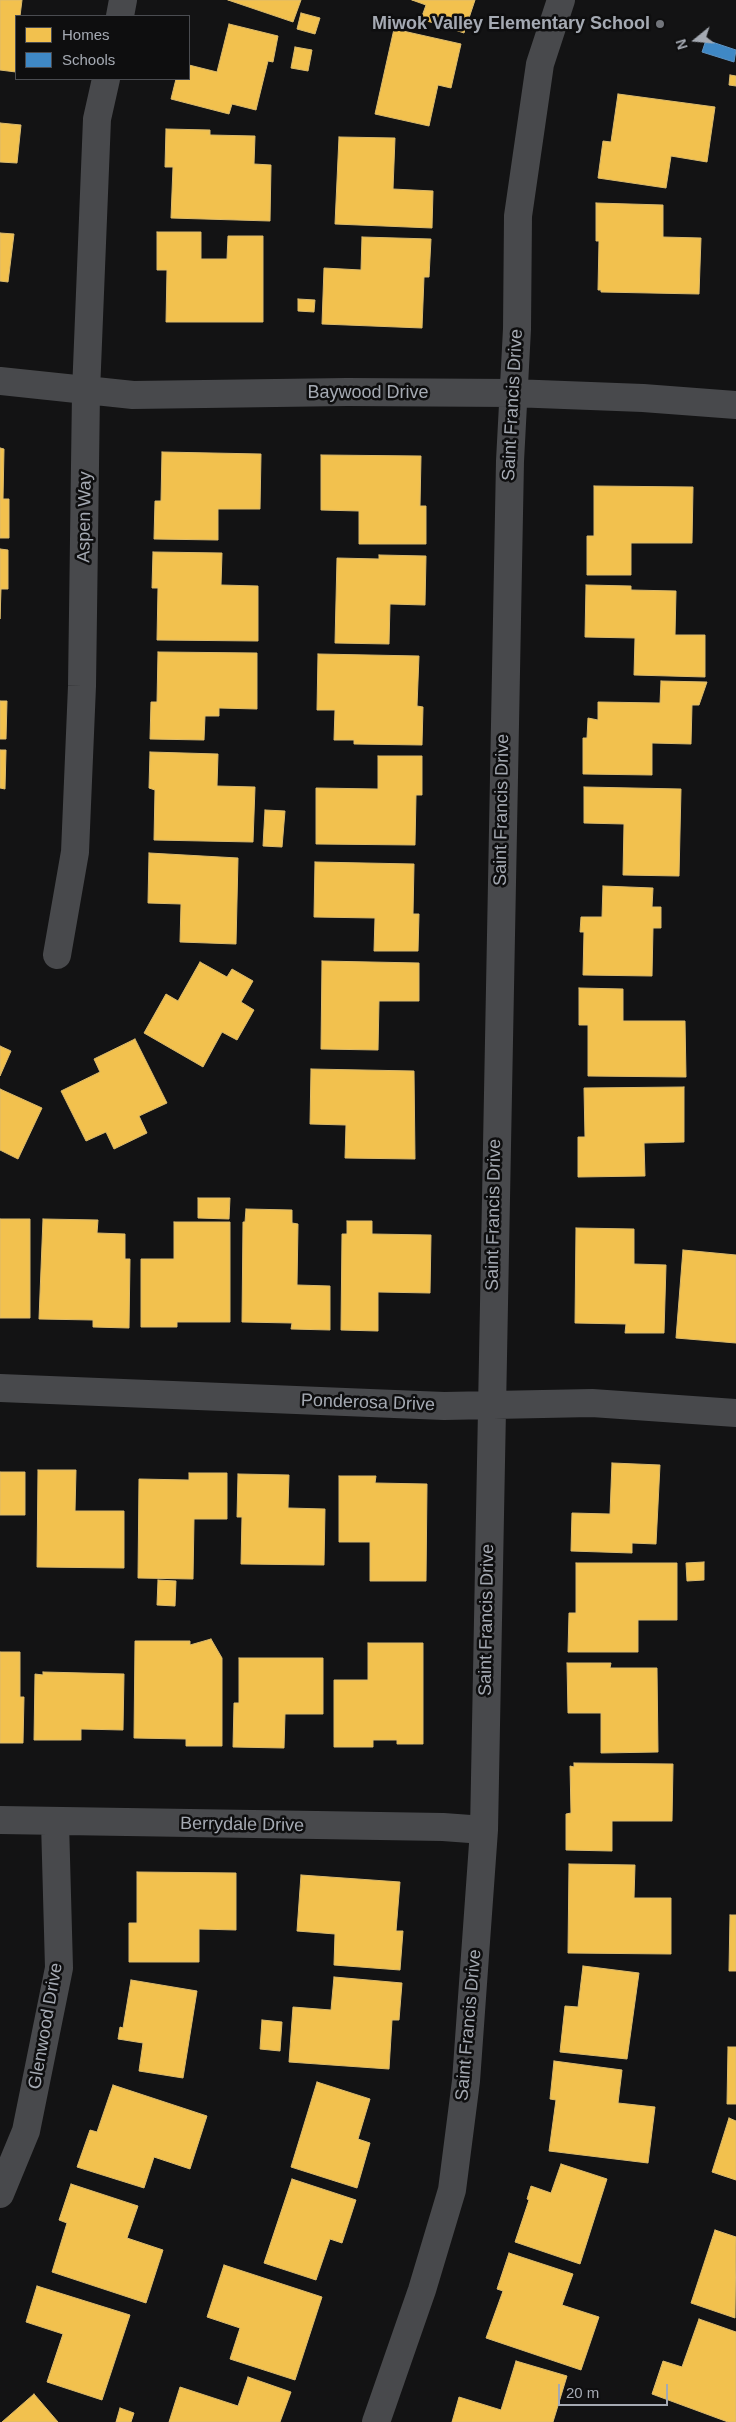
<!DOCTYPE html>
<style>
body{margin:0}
#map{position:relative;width:736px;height:2422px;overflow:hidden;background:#131314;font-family:Arial,sans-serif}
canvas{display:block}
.legend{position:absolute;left:15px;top:15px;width:175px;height:65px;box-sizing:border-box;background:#0e0e0f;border:1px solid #4a4c51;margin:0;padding:6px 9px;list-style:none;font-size:15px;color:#a5aab3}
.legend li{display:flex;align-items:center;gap:10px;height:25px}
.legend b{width:25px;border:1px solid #4a4c51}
.north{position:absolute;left:671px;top:15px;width:50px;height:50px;-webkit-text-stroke:4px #0e0e0f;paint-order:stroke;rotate:253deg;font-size:14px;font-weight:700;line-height:20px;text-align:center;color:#a5aab3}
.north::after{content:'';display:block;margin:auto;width:18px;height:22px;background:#a5aab3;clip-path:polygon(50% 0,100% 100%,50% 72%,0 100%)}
.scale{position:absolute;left:558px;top:2384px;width:110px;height:22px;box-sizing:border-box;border:2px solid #a5aab3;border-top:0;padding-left:6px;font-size:15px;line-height:18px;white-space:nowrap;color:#a5aab3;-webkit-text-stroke:4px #0e0e0f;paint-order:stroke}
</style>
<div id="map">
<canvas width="736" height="2422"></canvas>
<ul class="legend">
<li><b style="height:14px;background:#f2c14e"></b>Homes</li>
<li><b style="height:14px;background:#3f88c5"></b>Schools</li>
</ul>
<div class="north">N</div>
<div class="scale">20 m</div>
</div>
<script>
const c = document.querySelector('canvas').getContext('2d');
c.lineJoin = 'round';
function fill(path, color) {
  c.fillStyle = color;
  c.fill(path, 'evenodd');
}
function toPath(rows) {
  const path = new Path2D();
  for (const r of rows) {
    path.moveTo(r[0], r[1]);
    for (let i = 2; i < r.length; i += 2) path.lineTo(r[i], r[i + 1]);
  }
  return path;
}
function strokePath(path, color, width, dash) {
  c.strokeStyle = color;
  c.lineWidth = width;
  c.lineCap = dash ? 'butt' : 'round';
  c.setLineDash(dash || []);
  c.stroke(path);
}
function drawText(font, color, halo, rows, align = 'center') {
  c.font = font + ' Arial,sans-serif';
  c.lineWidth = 5;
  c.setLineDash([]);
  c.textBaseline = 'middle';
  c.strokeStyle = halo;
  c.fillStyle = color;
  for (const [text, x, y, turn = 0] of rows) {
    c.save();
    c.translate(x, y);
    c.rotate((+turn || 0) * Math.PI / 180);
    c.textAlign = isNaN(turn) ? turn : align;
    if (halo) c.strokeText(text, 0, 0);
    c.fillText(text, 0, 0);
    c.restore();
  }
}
const homes = toPath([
 [0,0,22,0,20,16,16,16,16,72,0,70,0,0],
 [228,0,301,0,293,22,228,0],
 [412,0,475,0,464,33,421,19,426,5,412,0],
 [301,13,320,18,315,34,297,29,301,13],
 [229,24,278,36,273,62,268,61,256,110,232,104,229,114,171,99,176,79,189,79,189,65,217,72,229,24],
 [394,29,461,44,451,88,438,85,429,126,375,114,394,29],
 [295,47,312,50,308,71,291,68,295,47],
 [730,75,736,76,736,86,729,85,730,75],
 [618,94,715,107,707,162,671,156,666,188,598,178,603,141,611,142,618,94],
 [0,123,21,125,17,163,0,162,0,123],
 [166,129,210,130,210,135,255,136,254,164,271,165,270,221,171,218,173,167,165,167,166,129],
 [339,137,395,138,393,189,433,191,432,228,335,224,339,137],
 [596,203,663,205,663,237,701,238,699,294,601,292,601,290,598,290,599,241,596,241,596,203],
 [157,232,201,232,201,259,227,259,228,236,263,236,263,322,166,322,167,270,157,270,157,232],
 [0,233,14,234,8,282,0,281,0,233],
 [362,237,431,239,429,277,424,277,422,328,322,324,324,268,361,270,362,237],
 [298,299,315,300,314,312,298,311,298,299],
 [0,448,4,449,3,499,9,499,9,538,0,538,0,448],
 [162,452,261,454,260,509,218,509,218,540,154,539,155,501,161,501,162,452],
 [321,455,421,456,420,506,426,506,426,544,359,544,359,511,321,510,321,455],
 [594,486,693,487,692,543,631,543,631,575,587,575,587,536,594,536,594,486],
 [0,549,8,550,8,589,1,589,0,619,0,549],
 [153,552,222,553,221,585,258,586,258,641,157,640,158,588,152,588,153,552],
 [379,555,426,556,425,605,390,604,389,644,335,643,337,558,379,559,379,555],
 [586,585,631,586,631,590,676,591,675,635,705,635,705,677,634,675,635,638,585,637,586,585],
 [158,652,257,653,257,709,219,708,219,716,205,716,204,740,150,739,151,702,157,702,158,652],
 [318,654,419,656,417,706,423,707,422,745,354,744,354,740,334,740,335,710,317,710,318,654],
 [661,681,707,682,699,705,692,705,691,744,652,743,652,775,583,774,583,738,587,738,588,718,598,720,598,702,660,703,661,681],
 [0,701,7,701,6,739,0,739,0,701],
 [0,750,6,750,5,789,0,788,0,750],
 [150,752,218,754,217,786,255,787,253,842,154,840,155,790,149,788,150,752],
 [378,756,422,756,422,795,416,795,415,845,316,844,316,788,378,789,378,756],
 [584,787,681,789,679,876,623,875,624,824,584,823,584,787],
 [265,810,285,811,282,847,263,846,265,810],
 [149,853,238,858,236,944,180,942,181,904,148,903,149,853],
 [315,862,414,864,413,914,419,914,418,951,374,951,375,918,314,917,315,862],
 [603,886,653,888,652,907,661,907,661,928,653,928,652,976,583,975,584,932,580,932,581,917,602,917,603,886],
 [322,961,419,963,419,1001,379,1001,378,1050,321,1049,322,961],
 [200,962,227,977,232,969,253,981,241,1002,254,1010,237,1040,222,1032,203,1067,144,1033,166,994,178,1001,200,962],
 [579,988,623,989,623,1021,685,1021,686,1077,588,1076,588,1025,579,1025,579,988],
 [135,1039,167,1103,139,1116,147,1133,114,1149,106,1132,86,1141,61,1091,100,1072,94,1059,135,1039],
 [0,1046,11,1051,0,1076,0,1046],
 [311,1069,414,1071,415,1159,345,1158,346,1125,310,1124,311,1069],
 [684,1087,684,1142,644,1143,645,1176,578,1177,578,1137,585,1137,584,1088,684,1087],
 [0,1089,42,1108,18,1159,0,1150,0,1089],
 [198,1198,230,1198,229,1219,198,1218,198,1198],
 [246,1209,292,1210,292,1223,298,1224,297,1285,330,1286,330,1330,291,1329,292,1323,242,1322,243,1222,245,1222,246,1209],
 [0,1219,30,1219,30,1318,0,1318,0,1219],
 [43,1219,98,1220,97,1233,125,1234,125,1259,130,1259,129,1328,93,1327,93,1320,39,1319,43,1219],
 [347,1221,372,1221,372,1234,431,1235,430,1293,378,1292,378,1331,341,1330,342,1234,347,1234,347,1221],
 [174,1222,230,1222,230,1322,177,1322,177,1327,141,1327,141,1259,174,1259,174,1222],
 [576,1228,634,1229,634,1264,666,1265,664,1333,625,1333,626,1324,575,1323,576,1228],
 [683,1250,736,1255,736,1343,676,1338,683,1250],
 [612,1463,660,1465,656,1544,632,1543,632,1553,571,1551,572,1513,610,1514,612,1463],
 [38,1470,76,1470,75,1511,124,1511,124,1568,37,1567,38,1470],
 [0,1472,25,1472,25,1515,0,1515,0,1472],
 [189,1473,227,1473,227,1519,194,1519,193,1579,138,1578,139,1479,189,1480,189,1473],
 [238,1474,289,1475,288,1508,325,1509,324,1565,241,1564,242,1517,237,1517,238,1474],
 [339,1476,376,1476,375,1483,427,1484,426,1581,370,1581,370,1542,339,1542,339,1476],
 [704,1562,704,1580,687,1581,686,1563,704,1562],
 [576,1563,677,1563,677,1620,638,1620,638,1652,568,1652,569,1613,576,1613,576,1563],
 [158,1580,176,1581,175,1606,157,1605,158,1580],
 [211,1639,222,1658,222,1746,186,1746,186,1739,134,1738,135,1641,190,1641,190,1645,211,1639],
 [368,1643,423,1643,423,1744,397,1744,397,1740,373,1740,373,1747,334,1747,334,1680,368,1680,368,1643],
 [0,1652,20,1652,20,1697,24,1697,23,1743,0,1743,0,1652],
 [239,1658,323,1658,323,1714,285,1714,284,1748,233,1747,234,1703,239,1703,239,1658],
 [567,1663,611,1663,610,1668,657,1668,658,1752,601,1753,601,1713,568,1713,567,1663],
 [43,1672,124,1674,123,1730,81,1729,81,1740,34,1740,35,1674,43,1675,43,1672],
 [574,1763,673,1764,672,1821,612,1821,612,1851,566,1850,566,1814,571,1813,570,1766,574,1767,574,1763],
 [569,1864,635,1865,634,1898,671,1898,671,1954,568,1953,569,1864],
 [137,1872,236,1873,236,1930,199,1929,199,1962,129,1962,129,1923,137,1923,137,1872],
 [301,1875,400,1882,396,1931,403,1931,400,1970,334,1965,335,1934,297,1931,301,1875],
 [730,1915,736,1915,736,1971,729,1971,730,1915],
 [583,1966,639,1973,627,2059,560,2052,565,2006,578,2007,583,1966],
 [334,1977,402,1983,399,2020,392,2020,389,2069,289,2062,293,2007,331,2010,334,1977],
 [131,1980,197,1991,183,2078,139,2071,143,2043,118,2039,120,2027,123,2028,131,1980],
 [262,2020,282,2022,280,2051,260,2049,262,2020],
 [728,2047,736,2047,736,2104,727,2104,728,2047],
 [554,2061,622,2070,618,2103,655,2107,648,2163,549,2151,556,2100,550,2099,554,2061],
 [317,2082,370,2099,358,2139,370,2143,357,2188,291,2167,317,2082],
 [113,2085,207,2116,190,2169,154,2157,144,2188,77,2167,90,2130,97,2132,113,2085],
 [729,2118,736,2121,736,2180,712,2172,729,2118],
 [561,2164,607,2179,580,2264,515,2242,529,2200,527,2199,531,2186,551,2193,561,2164],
 [292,2179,356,2200,342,2243,330,2239,316,2280,264,2263,292,2179],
 [71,2184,138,2206,127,2238,163,2250,146,2303,52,2272,67,2223,59,2220,71,2184],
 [715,2230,736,2237,735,2318,691,2303,715,2230],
 [509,2253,573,2274,562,2305,599,2317,581,2370,486,2338,503,2291,497,2289,509,2253],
 [224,2265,322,2297,295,2380,230,2359,240,2328,207,2317,224,2265],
 [37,2286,130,2315,102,2400,47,2382,63,2334,26,2322,37,2286],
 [699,2319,736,2332,736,2422,728,2422,652,2394,663,2361,682,2367,699,2319],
 [516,2361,567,2376,553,2422,452,2422,459,2397,501,2410,516,2361],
 [248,2377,291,2392,280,2422,169,2422,180,2387,238,2406,248,2377],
 [34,2394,58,2422,2,2422,34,2394],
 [120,2408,134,2413,131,2422,116,2422,120,2408]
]);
fill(homes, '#f2c14e');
strokePath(homes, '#dbba6c', 1);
const schools = toPath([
 [706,40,736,50,734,62,702,52,706,40]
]);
fill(schools, '#3f88c5');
strokePath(schools, '#5e92c0', 1);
strokePath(toPath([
 [120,16,123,0],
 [0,381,133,395,347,392,512,393,643,398,736,405],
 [57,955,75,852,82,686,86,392,97,119,106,79],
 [0,1388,444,1406,592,1403,736,1413],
 [0,1820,443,1827,484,1830],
 [0,2194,26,2131,59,1968,55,1822],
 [376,2422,422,2290,452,2190,466,2081,484,1830,510,461,517,329,518,216,540,64,561,0]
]), '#48494c', 28);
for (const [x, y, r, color] of [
 [660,24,5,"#72757b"]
]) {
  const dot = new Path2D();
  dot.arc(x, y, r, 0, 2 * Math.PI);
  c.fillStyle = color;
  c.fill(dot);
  strokePath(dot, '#0e0e0f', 2);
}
drawText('bold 18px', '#a5aab3', '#0e0e0f', [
 ["Miwok Valley Elementary School",650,24]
], 'right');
drawText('18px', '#a5aab3', '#0e0e0f', [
 ["Baywood Drive",368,393],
 ["Saint Francis Drive",513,405,-87],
 ["Aspen Way",85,517,-89],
 ["Saint Francis Drive",502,810,-89],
 ["Saint Francis Drive",494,1215,-89],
 ["Ponderosa Drive",368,1403,2],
 ["Saint Francis Drive",487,1620,-89],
 ["Berrydale Drive",242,1825,1],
 ["Saint Francis Drive",469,2025,-85],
 ["Glenwood Drive",46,2026,-80]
]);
</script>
